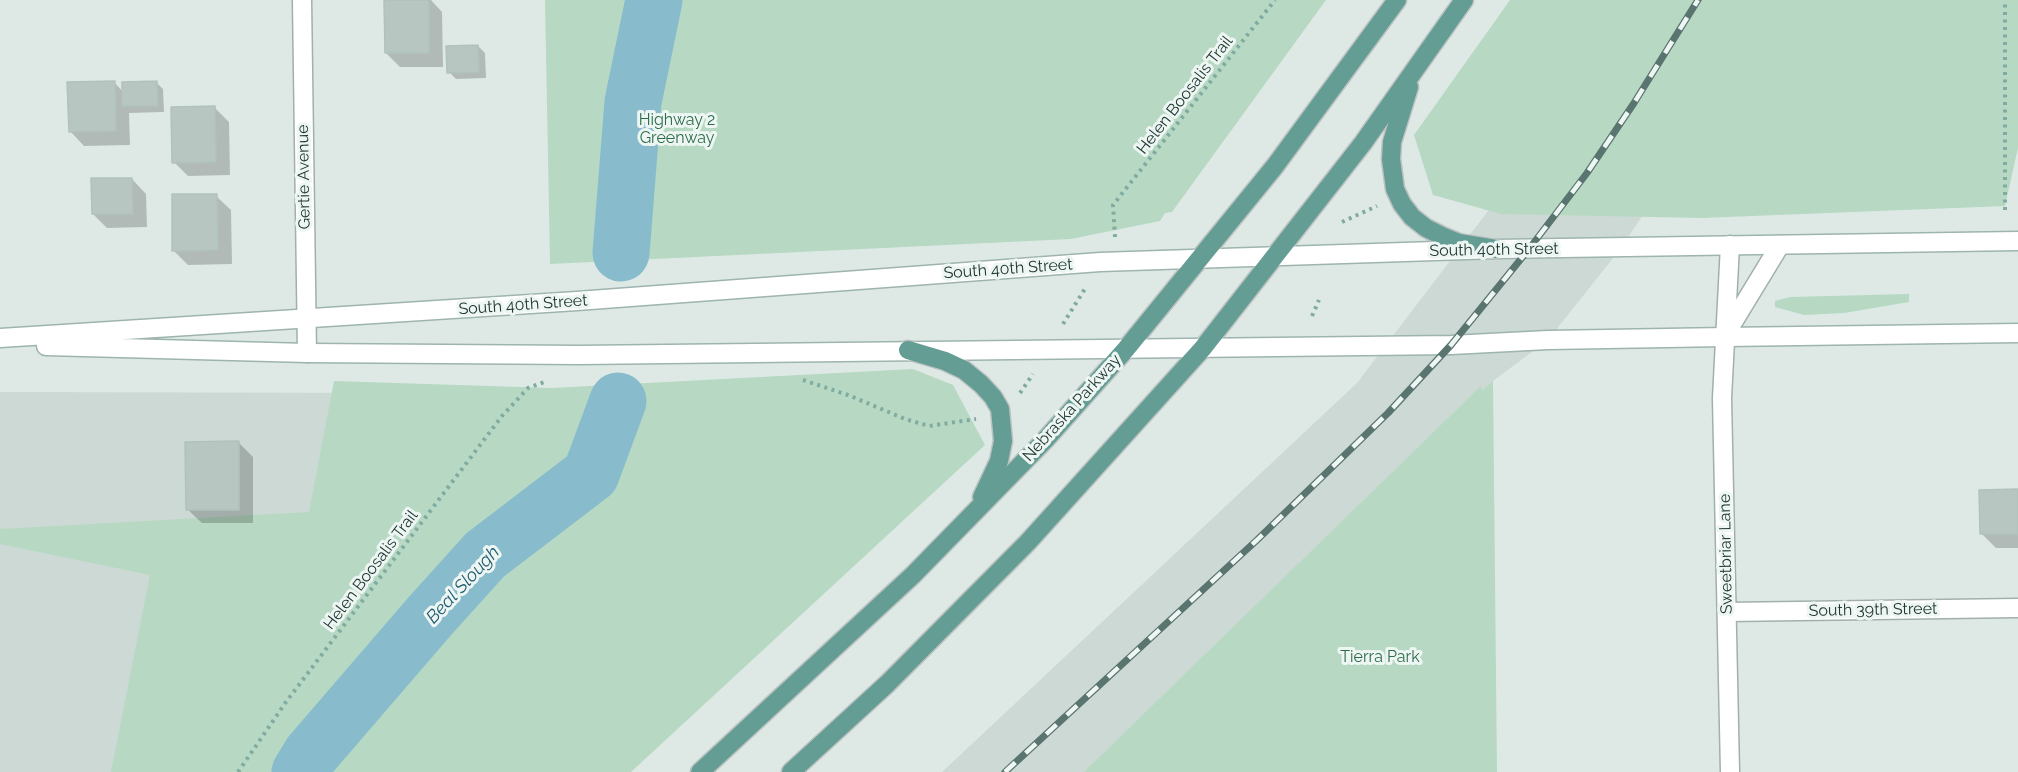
<!DOCTYPE html>
<style>
body{margin:0}
canvas{display:block;background:#dee9e5}
</style>
<canvas width="2018" height="772"></canvas>
<script>
const c = document.querySelector('canvas').getContext('2d');
c.lineJoin = 'round';
function fill(path, color) {
  c.fillStyle = color;
  c.fill(path, 'evenodd');
}
function toPath(rows) {
  const path = new Path2D();
  for (const r of rows) {
    path.moveTo(r[0], r[1]);
    for (let i = 2; i < r.length; i += 2) path.lineTo(r[i], r[i + 1]);
  }
  return path;
}
function strokePath(path, color, width, dash) {
  c.strokeStyle = color;
  c.lineWidth = width;
  c.lineCap = dash ? 'butt' : 'round';
  c.setLineDash(dash || []);
  c.stroke(path);
}
function drawText(font, color, halo, rows, align = 'center') {
  c.font = font + ' Raleway,sans-serif';
  c.lineWidth = 6;
  c.setLineDash([]);
  c.textBaseline = 'middle';
  c.strokeStyle = halo;
  c.fillStyle = color;
  for (const [text, x, y, turn = 0] of rows) {
    c.save();
    c.translate(x, y);
    c.rotate((+turn || 0) * Math.PI / 180);
    c.textAlign = isNaN(turn) ? turn : align;
    if (halo) c.strokeText(text, 0, 0);
    c.fillText(text, 0, 0);
    c.restore();
  }
}
fill(toPath([
 [1584,85,1648,207,1621,248,1548,340,1493,381,1226,646,1090,772,942,772,1357,383],
 [0,392,420,393,215,772,0,772]
]), '#ccd9d4');
fill(toPath([
 [545,0,1326,0,1172,212,1165,213,1160,221,1071,239,550,264],
 [1510,0,2018,0,2018,148,2005,206,1702,218,1501,214,1433,195,1414,135],
 [1909,294,1909,302,1844,313,1804,315,1775,307,1775,301,1790,297],
 [913,369,953,385,985,445,631,772,111,772,150,575,0,544,0,529,309,512,334,381,552,388],
 [1493,381,1497,772,1084,772,1481,386,1482,391]
]), '#b7d9c3');
fill(toPath([
 [386,0,431,0,442,12,443,67,400,67,386,53],
 [478,46,485,53,486,78,456,79,449,72],
 [114,82,123,92,156,82,163,89,164,112,129,113,130,145,84,146,70,131],
 [215,108,229,122,230,175,188,176,174,162],
 [132,179,146,194,147,227,107,228,93,214],
 [216,196,231,210,232,264,188,265,174,251],
 [239,443,253,457,253,523,202,523,187,509],
 [2018,491,2018,548,1996,548,1982,534]
]), '#0003');
strokePath(toPath([
 [621,253,633,102,654,0],
 [300,772,311,754,430,616,485,555,591,474,618,401]
]), '#88bccc', 57);
const building = toPath([
 [384,0,429,0,429,53,385,53,384,0],
 [478,45,479,72,447,73,446,46,478,45],
 [115,81,116,131,69,132,67,82,115,81],
 [157,81,158,106,122,106,122,82,157,81],
 [215,106,216,162,172,163,171,107,215,106],
 [91,178,132,178,133,214,92,214,91,178],
 [172,194,217,194,218,250,172,251,172,194],
 [239,441,239,510,186,510,185,442,239,441],
 [2018,489,2018,534,1980,534,1979,490,2018,489]
]);
fill(building, '#b7c6c1');
strokePath(building, '#b1c2bc', 1.5);
const minor = toPath([
 [302,0,307,353],
 [1727,332,1780,245],
 [1727,612,2018,608],
 [1730,772,1722,398,1730,245]
]);
const secondary = toPath([
 [0,338,577,301,1100,262,1496,249,2018,241],
 [46,346,307,353,580,355,1451,345,1548,340,1725,337,2018,333]
]);
const primary = toPath([
 [1409,87,1392,142,1391,159,1395,189,1402,204,1412,217,1426,228,1442,236,1459,243,1496,249],
 [908,350,945,361,964,370,981,384,993,397,1000,409,1003,441,999,461,982,497],
 [700,772,913,575,1046,439,1126,349,1275,166,1397,0],
 [791,772,887,684,1028,542,1203,348,1363,143,1464,0]
]);
strokePath(minor, '#a1b0ac', 21);
strokePath(secondary, '#9eb4ae', 21);
strokePath(primary, '#bcc3c2', 21);
strokePath(toPath([
 [2005,210,2005,0],
 [1342,222,1377,206],
 [1115,237,1113,205,1275,0],
 [1312,316,1319,300],
 [1063,324,1086,287],
 [803,380,848,395,905,419,929,426,976,419],
 [1020,393,1033,374],
 [238,772,286,702,502,416,528,388,547,381]
]), '#80aba1', 4, [3, 4.5]);
strokePath(minor, '#fff', 18);
strokePath(secondary, '#fff', 18);
strokePath(primary, '#649d93', 18);
const rail = toPath([
 [1005,772,1257,540,1388,413,1451,345,1529,249,1587,173,1634,103,1698,0]
]);
strokePath(rail, '#5a746f', 7);
strokePath(rail, '#eef6f3', 4.5, [14]);
drawText('16px', '#203833', '#eef6f3', [
 ["Helen Boosalis Trail",1185,95,-52],
 ["Gertie Avenue",304,177,-91],
 ["South 40th Street",1494,250,-1],
 ["South 40th Street",1008,269,-4],
 ["South 40th Street",523,305,-4],
 ["Nebraska Parkway",1072,408,-48],
 ["Sweetbriar Lane",1726,554,-91],
 ["Helen Boosalis Trail",371,570,-53],
 ["South 39th Street",1873,610,-1]
]);
drawText('16px', '#2d6c4b', '#eef6f3', [
 ["Highway 2",677,120],
 ["Greenway",677,138],
 ["Tierra Park",1380,657]
]);
drawText('italic 18px', '#1e5b70', '#eef6f3', [
 ["Beal Slough",463,585,-47]
]);
</script>
